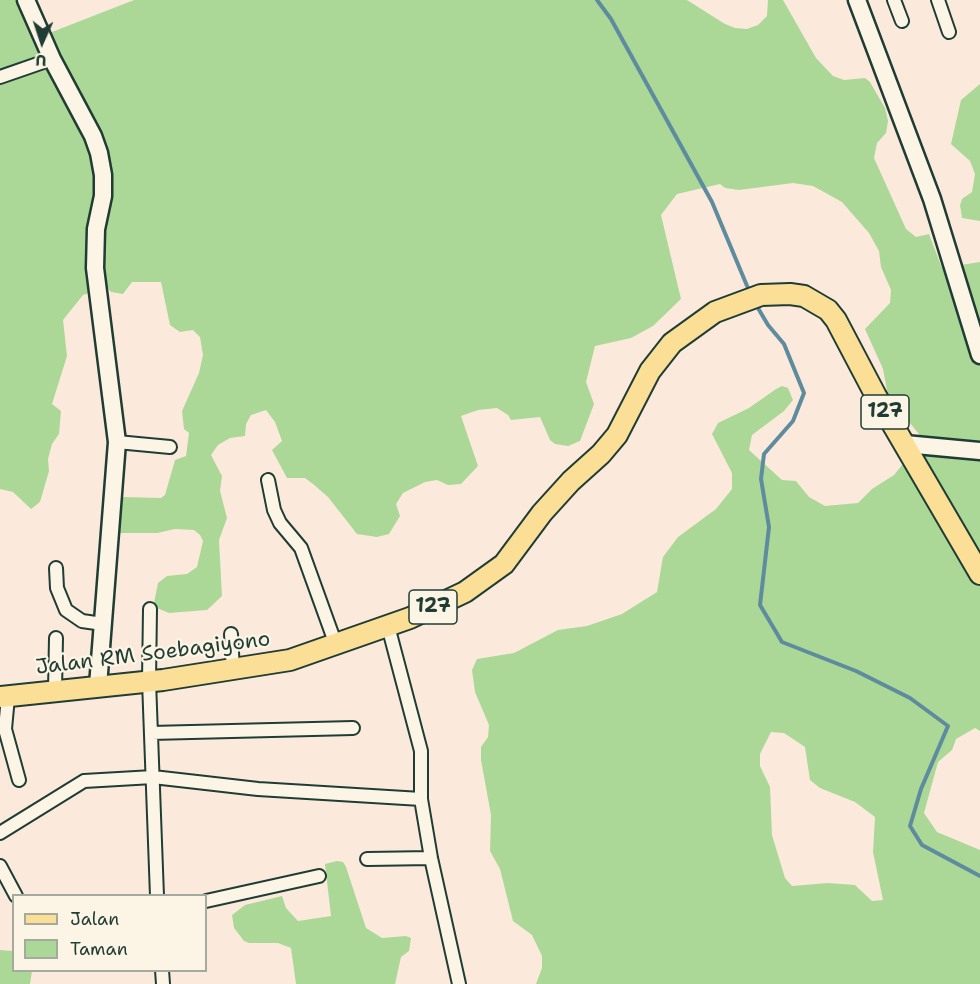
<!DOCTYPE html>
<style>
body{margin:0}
#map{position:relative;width:980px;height:984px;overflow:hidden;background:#fbeadc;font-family:"Shantell Sans",sans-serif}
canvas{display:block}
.legend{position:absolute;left:12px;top:894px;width:195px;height:78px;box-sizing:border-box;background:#fcf5e5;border:2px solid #a4ab9e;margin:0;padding:8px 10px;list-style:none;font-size:18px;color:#1f3d34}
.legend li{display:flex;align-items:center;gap:12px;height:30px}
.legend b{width:30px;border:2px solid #a4ab9e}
.north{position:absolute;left:12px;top:12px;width:60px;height:60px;-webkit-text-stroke:4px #fcf5e5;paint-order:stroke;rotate:183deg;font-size:16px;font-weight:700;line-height:24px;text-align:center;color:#1f3d34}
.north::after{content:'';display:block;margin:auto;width:21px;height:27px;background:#1f3d34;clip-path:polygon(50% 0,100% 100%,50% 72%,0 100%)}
</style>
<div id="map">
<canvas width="980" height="984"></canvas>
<ul class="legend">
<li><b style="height:8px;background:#fbdf96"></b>Jalan</li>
<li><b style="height:16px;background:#abd897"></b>Taman</li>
</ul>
<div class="north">U</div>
</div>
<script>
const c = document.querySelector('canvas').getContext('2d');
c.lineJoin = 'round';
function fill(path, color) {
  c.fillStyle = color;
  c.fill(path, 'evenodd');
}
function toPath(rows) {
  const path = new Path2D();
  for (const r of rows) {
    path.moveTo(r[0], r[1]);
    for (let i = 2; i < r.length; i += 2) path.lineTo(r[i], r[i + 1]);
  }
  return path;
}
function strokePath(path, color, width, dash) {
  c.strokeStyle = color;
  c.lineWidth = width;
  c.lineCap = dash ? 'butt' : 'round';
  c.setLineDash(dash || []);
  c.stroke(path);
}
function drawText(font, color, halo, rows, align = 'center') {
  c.font = font + ' "Shantell Sans",sans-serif';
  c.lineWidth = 4.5;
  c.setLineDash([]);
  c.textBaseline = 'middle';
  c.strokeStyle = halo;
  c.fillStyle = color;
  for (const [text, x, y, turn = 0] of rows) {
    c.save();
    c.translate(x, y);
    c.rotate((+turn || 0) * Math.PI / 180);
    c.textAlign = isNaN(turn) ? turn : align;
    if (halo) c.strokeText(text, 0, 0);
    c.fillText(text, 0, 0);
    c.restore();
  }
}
fill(toPath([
 [0,0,15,0,34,33,52,32,134,0,687,0,725,24,735,28,747,29,758,25,767,16,768,0,783,0,816,58,833,76,844,80,865,78,870,82,885,108,888,121,886,133,877,143,874,158,906,229,916,237,929,234,942,268,980,262,980,731,975,728,956,739,952,750,938,762,924,813,937,832,980,850,980,984,536,984,542,968,542,956,532,935,513,921,500,869,490,851,491,815,481,760,481,747,488,737,489,725,475,692,472,670,477,659,514,653,558,630,587,626,622,614,657,592,663,557,678,537,716,509,732,489,732,473,712,434,718,423,749,408,776,389,782,386,788,388,793,400,784,411,752,435,749,450,782,480,796,481,809,497,825,506,858,503,872,489,894,475,923,439,888,396,883,369,865,329,890,303,891,290,881,267,879,251,869,233,842,202,813,186,793,183,739,190,725,188,720,184,677,194,661,215,681,299,653,326,631,338,595,346,586,382,594,404,580,441,568,446,555,444,550,440,540,417,511,420,508,415,497,408,478,410,461,416,478,466,461,484,448,485,437,480,425,482,403,493,396,504,400,516,389,534,377,537,357,534,328,497,313,484,305,478,287,478,272,450,282,441,275,422,266,410,251,415,246,424,245,436,230,438,218,445,211,455,222,476,220,491,227,518,219,540,222,596,207,610,169,613,157,608,154,603,158,583,167,576,187,574,197,567,203,541,200,535,194,530,175,529,157,533,120,533,122,497,161,498,165,495,175,460,186,456,189,433,184,429,182,411,199,373,203,355,200,337,193,330,180,332,170,325,161,282,132,282,123,294,111,292,107,287,83,295,63,320,67,356,52,404,61,411,59,434,52,444,48,459,49,471,40,502,31,509,13,492,0,489],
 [771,732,784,733,805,747,810,780,820,788,855,802,875,817,873,852,883,900,872,901,855,885,828,883,792,886,785,878,772,835,770,787,760,766,760,754],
 [980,84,980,221,962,218,960,205,962,199,972,192,975,174,970,161,951,144,961,100],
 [337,861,343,862,346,867,366,928,382,938,406,936,411,938,409,951,401,957,395,984,296,984,291,948,278,943,249,943,244,941,234,928,232,915,245,905,282,896,286,908,298,921,331,916,325,864],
 [0,950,13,951,14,970,32,971,30,984,0,984]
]), '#abd897');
strokePath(toPath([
 [597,0,611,19,712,202,750,293],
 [755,303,768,325,784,344,804,393,793,421,764,454,761,479,769,527,760,605,782,642,856,671,910,698,948,726,921,789,910,826,922,845,980,876]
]), '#5f8b9f', 4);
const street = toPath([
 [894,0,902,21],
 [938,0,949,32],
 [0,77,52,59],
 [117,442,170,447],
 [268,480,274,510,280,523,301,548,336,645],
 [56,568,57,588,66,610,82,621,103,624],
 [150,609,149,681,157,896],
 [388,626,421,751,421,799,431,858,459,984],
 [231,634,233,670],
 [55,691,56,638],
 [8,697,5,729,19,780],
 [151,733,353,728],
 [0,833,84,781,153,777,258,789,421,799],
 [367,859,431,858],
 [0,866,16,896],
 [206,901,319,876],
 [162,970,163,984]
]);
const secondary = toPath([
 [26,0,52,59,93,136,99,153,103,175,103,196,96,229,95,268,117,442,98,686],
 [857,0,932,199,980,355],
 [905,444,980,451]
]);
const primary = toPath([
 [0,697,163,680,290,660,410,618,465,592,504,564,542,513,571,481,601,454,617,435,650,371,672,343,715,312,761,295,790,294,804,296,828,310,836,320,876,396,980,574]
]);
strokePath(street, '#1f3d34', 16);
strokePath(secondary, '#1f3d34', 21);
strokePath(primary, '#1f3d34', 24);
strokePath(street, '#fcf5e5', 12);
strokePath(secondary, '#fcf5e5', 16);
strokePath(primary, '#fbdf96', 20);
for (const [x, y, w] of [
 [885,412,48],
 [433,607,48]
]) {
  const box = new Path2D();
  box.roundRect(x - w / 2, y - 17, w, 34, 4.5);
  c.fillStyle = '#fcf5e5';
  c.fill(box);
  strokePath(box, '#1f3d34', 1.5);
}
drawText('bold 20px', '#1f3d34', null, [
 ["127",885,412],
 ["127",433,607]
]);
drawText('21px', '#1f3d34', '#fcf5e5', [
 ["Jalan RM Soebagiyono",153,654,-7]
]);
</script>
